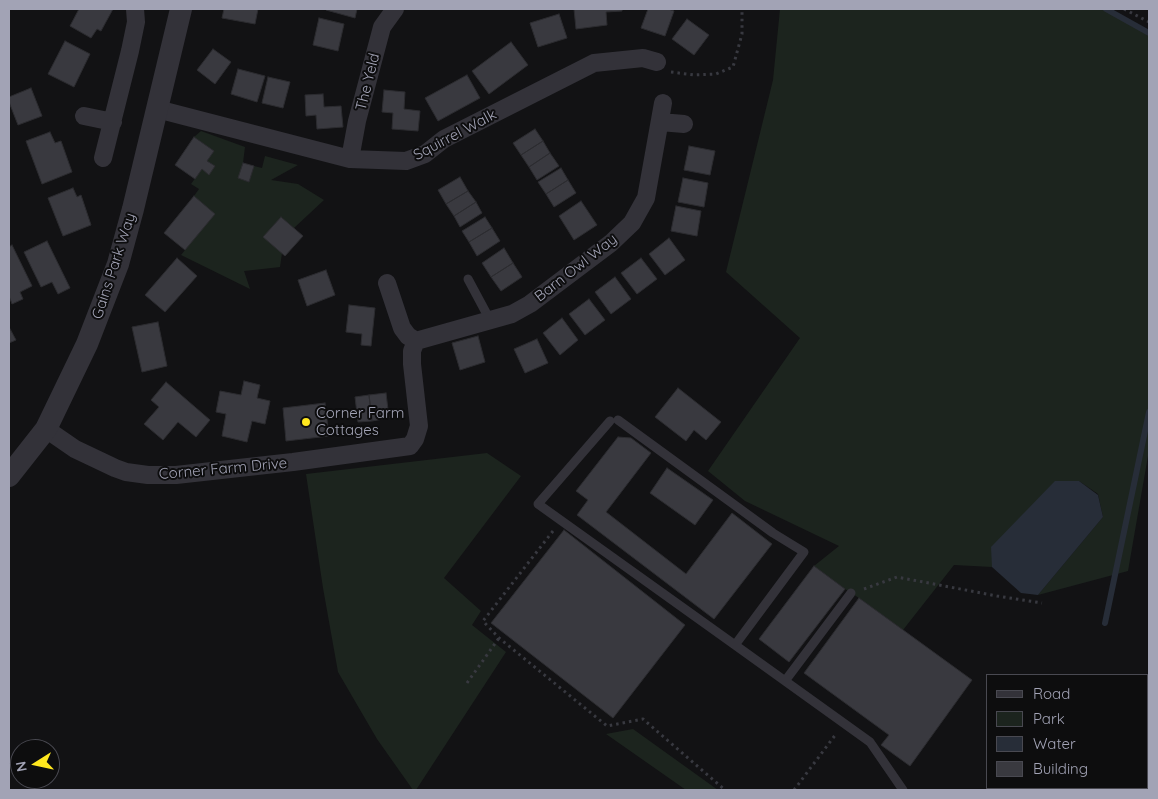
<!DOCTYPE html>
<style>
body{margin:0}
#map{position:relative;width:1158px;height:799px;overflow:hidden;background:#121214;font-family:Quicksand,sans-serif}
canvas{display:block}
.frame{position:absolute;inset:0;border:10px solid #a2a3b5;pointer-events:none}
.legend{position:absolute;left:986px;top:674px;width:162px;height:115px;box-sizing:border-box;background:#0d0d0e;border:1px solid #494951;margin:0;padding:6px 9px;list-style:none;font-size:15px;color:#a2a3b5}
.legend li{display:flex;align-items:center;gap:10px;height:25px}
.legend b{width:25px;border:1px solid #494951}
.north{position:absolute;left:10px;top:739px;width:50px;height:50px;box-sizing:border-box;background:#0d0d0e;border:1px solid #494951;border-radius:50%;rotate:260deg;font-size:14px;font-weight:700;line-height:20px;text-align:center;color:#a2a3b5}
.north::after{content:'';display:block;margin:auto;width:18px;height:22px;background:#ffe71e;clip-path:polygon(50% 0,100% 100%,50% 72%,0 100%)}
</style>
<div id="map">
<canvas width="1158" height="799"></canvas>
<div class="frame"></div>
<ul class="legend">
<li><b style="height:6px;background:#333239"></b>Road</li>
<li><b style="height:14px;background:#1c241e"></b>Park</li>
<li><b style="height:14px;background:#272d38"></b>Water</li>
<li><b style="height:14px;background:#39393f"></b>Building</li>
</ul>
<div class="north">N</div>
</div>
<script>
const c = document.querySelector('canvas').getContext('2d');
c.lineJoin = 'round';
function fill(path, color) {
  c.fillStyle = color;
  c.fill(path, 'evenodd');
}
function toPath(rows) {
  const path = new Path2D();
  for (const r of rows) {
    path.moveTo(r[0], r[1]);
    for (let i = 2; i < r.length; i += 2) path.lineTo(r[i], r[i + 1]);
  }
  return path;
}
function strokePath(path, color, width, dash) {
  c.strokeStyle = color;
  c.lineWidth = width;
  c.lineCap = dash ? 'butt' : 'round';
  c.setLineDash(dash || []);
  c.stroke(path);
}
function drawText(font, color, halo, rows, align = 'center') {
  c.font = font + ' Quicksand,sans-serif';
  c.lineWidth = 4;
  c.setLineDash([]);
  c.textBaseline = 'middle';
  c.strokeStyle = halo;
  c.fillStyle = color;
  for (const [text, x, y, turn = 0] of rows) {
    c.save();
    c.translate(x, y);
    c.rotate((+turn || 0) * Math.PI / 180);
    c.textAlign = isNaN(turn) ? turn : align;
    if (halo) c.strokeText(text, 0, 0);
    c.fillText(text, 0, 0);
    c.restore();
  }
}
fill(toPath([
 [780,9,1109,9,1149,31,1149,450,1128,571,1038,595,1103,517,1098,494,1079,481,992,547,992,567,954,565,903,630,859,598,845,589,814,566,839,546,745,501,708,471,800,338,726,272,773,80],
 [201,131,245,147,243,163,239,178,249,182,254,166,262,168,265,156,298,165,271,180,298,184,324,200,294,228,281,217,264,237,282,253,280,267,244,271,250,289,181,255,214,214,194,196,199,189,191,184,202,169,209,174,215,166,207,161,214,151,194,137],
 [487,453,521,476,444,578,481,611,472,625,506,652,416,790,413,790,377,739,338,672,323,588,306,474],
 [633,729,718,790,686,790,606,734]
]), '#1c241e');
fill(toPath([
 [1055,481,1079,481,1098,495,1103,517,1038,595,1021,593,992,567,991,547]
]), '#272d38');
strokePath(toPath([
 [1106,9,1149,33],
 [1105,623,1149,412]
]), '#272d38', 6);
const building = toPath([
 [79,9,113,9,101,31,97,29,91,38,70,26,79,9],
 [224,9,258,9,255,24,222,18,224,9],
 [326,9,357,9,355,18,326,10,326,9],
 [574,9,622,9,622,11,606,12,607,25,576,29,574,9],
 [648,9,668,9,674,11,665,36,641,28,648,9],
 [559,14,567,38,538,47,530,23,559,14],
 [319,18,344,24,338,51,313,45,319,18],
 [687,19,709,35,694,55,672,39,687,19],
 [65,41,90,54,74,87,48,74,65,41],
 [511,42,528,65,489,94,472,71,511,42],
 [213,49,231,62,215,84,197,70,213,49],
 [238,69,265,76,257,102,231,94,238,69],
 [467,75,480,98,438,121,425,98,467,75],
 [268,77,290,82,283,108,262,103,268,77],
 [31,88,42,116,18,125,9,102,9,97,31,88],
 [384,90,405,92,404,109,420,111,418,131,392,129,393,113,382,112,384,90],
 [323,94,324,107,341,106,343,127,317,129,316,115,306,116,305,95,323,94],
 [535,129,543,141,521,155,513,143,535,129],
 [50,132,55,143,61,141,72,172,42,184,26,141,50,132],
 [194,137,214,151,207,161,215,166,209,175,202,169,195,179,175,165,194,137],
 [543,141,550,153,529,167,521,155,543,141],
 [689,146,715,151,710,175,684,170,689,146],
 [550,153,559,166,537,180,529,167,550,153],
 [243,163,254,166,249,182,238,178,243,163],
 [561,168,568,180,546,194,538,182,561,168],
 [460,177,468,191,446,204,438,190,460,177],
 [683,178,708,183,704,207,678,202,683,178],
 [568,180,576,193,554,207,546,194,568,180],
 [73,188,77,197,81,195,91,225,63,236,48,198,73,188],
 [468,191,476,202,454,216,446,204,468,191],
 [194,196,215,214,185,250,164,233,194,196],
 [581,201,597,225,574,240,559,216,581,201],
 [476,202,482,213,460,227,454,216,476,202],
 [676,206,701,211,697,236,671,231,676,206],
 [281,217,303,236,285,256,263,237,281,217],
 [485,217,492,228,469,242,462,231,485,217],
 [492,228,500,241,477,256,469,242,492,228],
 [669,238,685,260,665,275,649,254,669,238],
 [47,241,70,288,58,294,52,282,41,287,24,252,47,241],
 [12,245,32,286,20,292,23,299,12,304,9,296,9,247,12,245],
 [504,248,513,263,491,277,482,263,504,248],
 [177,258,197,276,165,312,145,295,177,258],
 [641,258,657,279,637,294,621,273,641,258],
 [513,263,522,277,501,291,491,277,513,263],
 [326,270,335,295,307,306,298,280,326,270],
 [615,277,631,299,611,314,595,292,615,277],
 [589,299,605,320,585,335,569,314,589,299],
 [349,305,375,308,371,346,361,345,362,334,346,332,349,305],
 [562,318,578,340,560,355,543,333,562,318],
 [158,322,167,366,142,372,132,327,158,322],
 [9,327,16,340,9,343,9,327],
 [478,336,485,362,460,370,452,343,478,336],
 [537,339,548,363,525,373,514,349,537,339],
 [244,381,260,385,257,398,270,401,265,424,252,421,247,442,222,436,226,414,216,412,220,391,241,395,244,381],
 [166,382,210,420,196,437,178,422,163,440,144,424,159,407,151,400,166,382],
 [678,388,721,422,706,440,694,430,686,441,655,417,678,388],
 [386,393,389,418,372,421,369,395,386,393],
 [369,395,372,421,358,422,355,397,369,395],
 [325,403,329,436,286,441,283,408,325,403],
 [618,437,631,438,651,453,606,512,686,574,732,513,772,544,714,619,577,515,588,500,576,491,618,437],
 [667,468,713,500,695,525,650,493,667,468],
 [564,530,685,625,613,718,491,623,564,530],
 [814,566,845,589,789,662,759,639,814,566],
 [859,598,972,680,910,766,881,745,889,735,804,673,859,598]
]);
fill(building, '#39393f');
strokePath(building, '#2c2c30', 1);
strokePath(toPath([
 [1124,9,1149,22],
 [671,72,694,75,716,74,733,67,742,34,742,9],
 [553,531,483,621,499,638,607,726,643,719,725,790],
 [864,589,897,577,997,596,1042,603],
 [467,683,499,638],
 [794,790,836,734]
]), '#383940', 3, [2.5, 4]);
strokePath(toPath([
 [468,279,490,320],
 [618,420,773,533,804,552,735,645,870,742,903,790],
 [610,421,538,504,735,645],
 [785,681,851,593]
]), '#333239', 9);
strokePath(toPath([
 [157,109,350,159,406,161,425,154,444,139,594,63,643,58,657,62],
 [84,116,113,122],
 [660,122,684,124],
 [103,158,130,51,136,22,135,9],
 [350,159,357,121,382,27,395,9],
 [387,283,402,328,408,336,416,341],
 [46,429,75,449,115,468,126,472,148,475,176,475,293,462,410,446,415,439,419,426,412,364,412,351,416,341,512,314,530,304,611,243,632,223,646,198,663,103]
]), '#333239', 18);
strokePath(toPath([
 [9,476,46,429,87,344,118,264,133,209,181,9]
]), '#333239', 22);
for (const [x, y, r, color] of [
 [306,422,5,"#ffe71e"]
]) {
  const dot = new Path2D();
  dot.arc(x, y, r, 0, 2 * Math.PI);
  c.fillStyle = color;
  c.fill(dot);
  strokePath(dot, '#0d0d0e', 2);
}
drawText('15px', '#a2a3b5', '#0d0d0e', [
 ["The Yeld",368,82,-76],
 ["Squirrel Walk",455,135,-28],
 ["Gains Park Way",114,266,-72],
 ["Barn Owl Way",576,268,-38],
 ["Corner Farm Drive",223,469,-5]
]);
drawText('15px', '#a2a3b5', '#0d0d0e', [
 ["Corner Farm",316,413],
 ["Cottages",316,430]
], 'left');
</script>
